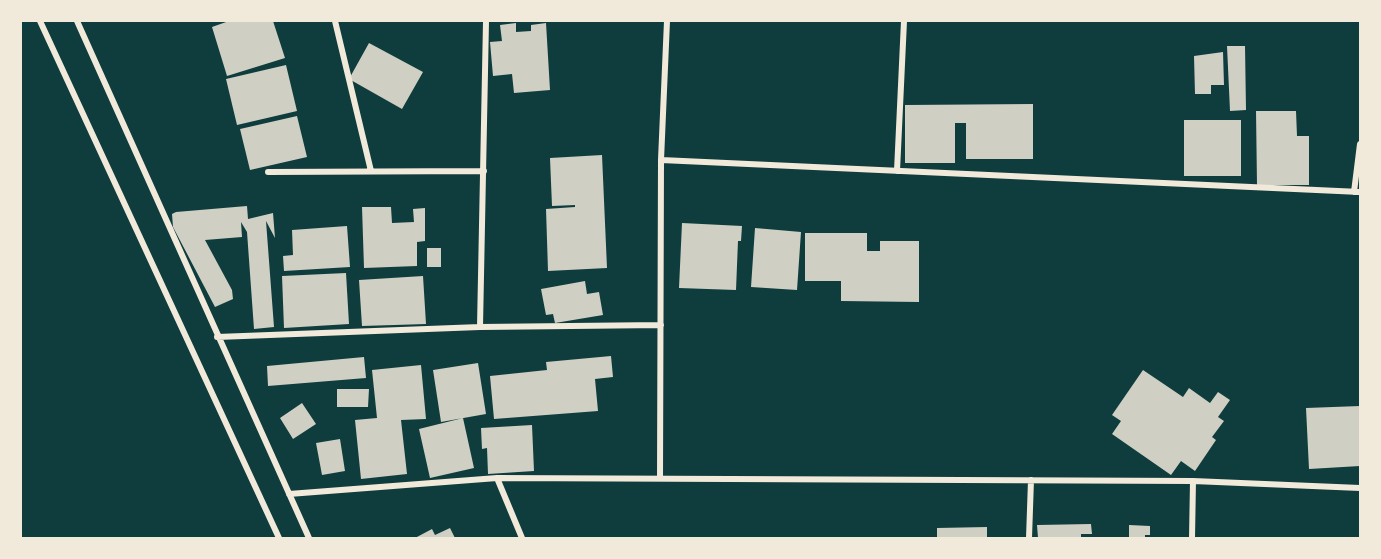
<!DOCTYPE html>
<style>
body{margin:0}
#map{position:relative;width:1381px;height:559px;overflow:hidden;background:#0f3d3e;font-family:"Varela Round",sans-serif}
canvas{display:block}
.frame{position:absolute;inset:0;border:22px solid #f1e9da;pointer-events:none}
</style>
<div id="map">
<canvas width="1381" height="559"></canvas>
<div class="frame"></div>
</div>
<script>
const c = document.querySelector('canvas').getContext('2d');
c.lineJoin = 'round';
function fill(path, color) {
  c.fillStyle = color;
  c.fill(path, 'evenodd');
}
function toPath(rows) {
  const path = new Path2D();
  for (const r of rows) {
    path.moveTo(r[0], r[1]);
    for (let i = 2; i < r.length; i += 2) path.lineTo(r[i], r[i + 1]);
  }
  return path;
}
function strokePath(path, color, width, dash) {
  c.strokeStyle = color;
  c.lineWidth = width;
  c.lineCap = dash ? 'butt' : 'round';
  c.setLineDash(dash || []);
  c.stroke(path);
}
fill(toPath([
 [229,21,273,21,285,58,227,76,212,27],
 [516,23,516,32,531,31,531,25,546,23,550,90,514,93,512,74,493,76,490,42,502,41,500,25],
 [369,43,423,72,402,109,349,79],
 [1227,46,1245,46,1246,110,1230,111],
 [1223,52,1224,85,1211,85,1211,94,1195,94,1194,56],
 [286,65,297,111,237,125,226,79],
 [1033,104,1033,159,966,159,966,123,955,123,955,163,905,163,905,105],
 [1256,111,1296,111,1297,136,1309,136,1309,185,1257,185],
 [297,116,307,157,250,170,240,129],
 [1184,120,1241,120,1241,176,1184,176],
 [602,155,607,268,548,271,546,209,575,207,575,205,552,206,550,158],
 [247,206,248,219,273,213,275,238,266,221,274,327,254,329,247,232,241,222,242,237,205,240,232,290,233,299,215,307,173,227,172,214,176,212],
 [362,207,391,207,392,223,414,222,413,209,425,208,425,241,417,242,417,266,364,268],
 [682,223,742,226,741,241,738,241,736,290,679,288],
 [347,226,350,267,284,271,283,256,293,255,292,230],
 [755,228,801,232,797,290,751,287],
 [805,233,867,233,867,251,880,251,880,241,919,241,919,302,841,301,841,281,805,281],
 [427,248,441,248,441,267,427,267],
 [346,273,349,324,284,328,282,276],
 [423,276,426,324,362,326,359,280],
 [585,281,587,294,599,292,603,315,555,323,553,314,546,315,541,289],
 [611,356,613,377,595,379,598,411,494,419,490,376,547,370,546,362],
 [364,357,366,378,268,386,267,366],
 [478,363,486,414,441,422,433,370],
 [421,365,426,419,401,420,407,474,361,479,355,420,377,418,372,370],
 [1143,370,1183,397,1189,388,1210,403,1218,392,1230,400,1218,417,1224,421,1212,437,1216,440,1195,471,1181,461,1171,475,1112,434,1121,421,1112,415],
 [337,389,369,389,368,407,337,407],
 [302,403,316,424,293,439,280,418],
 [1360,406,1360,466,1309,469,1306,408],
 [463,418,474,468,430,478,419,429],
 [532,425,534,471,488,474,487,448,482,449,481,428],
 [340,439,345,471,322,475,316,443],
 [1091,524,1092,534,1081,534,1081,538,1038,538,1037,525],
 [1129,525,1150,526,1150,535,1145,535,1145,538,1129,538],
 [987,527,987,538,937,538,937,528],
 [450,528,455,538,415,538,432,529,435,535]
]), '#cfcfc3');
strokePath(toPath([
 [40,21,279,538],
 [77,21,309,538],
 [335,21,371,171],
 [661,160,1360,192],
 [897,171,904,21],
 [268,172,484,171],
 [1354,192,1360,144],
 [480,327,486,21],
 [217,337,480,327,661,325],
 [497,478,522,538],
 [660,478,661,160,667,21],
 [289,494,497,478,1193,481,1360,488],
 [1029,538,1031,480],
 [1192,538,1193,481]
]), '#f1e9da', 6);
</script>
